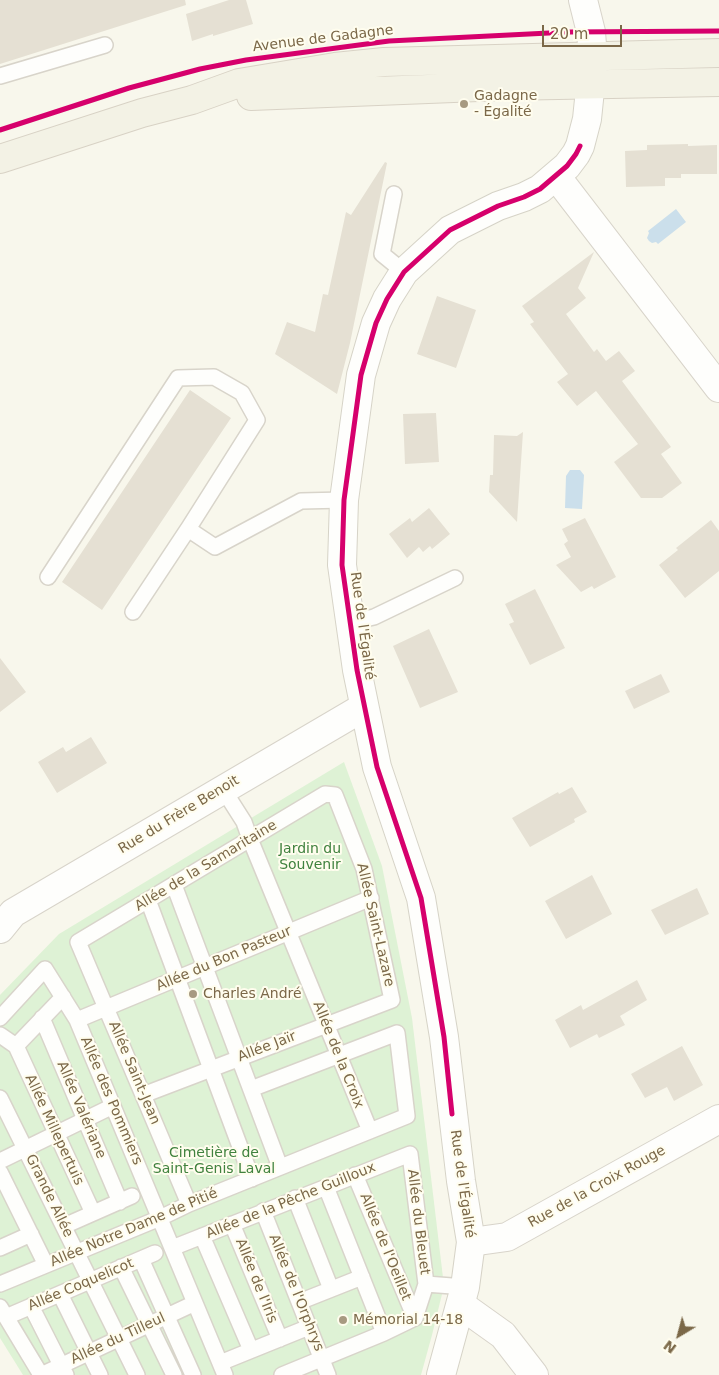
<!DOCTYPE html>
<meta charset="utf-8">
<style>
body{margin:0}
#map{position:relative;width:719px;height:1375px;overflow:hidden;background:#f8f7ec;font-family:"DejaVu Sans",sans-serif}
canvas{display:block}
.north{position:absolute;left:654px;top:1310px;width:50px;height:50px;-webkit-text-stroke:4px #fffdee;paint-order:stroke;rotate:217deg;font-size:14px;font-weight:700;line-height:20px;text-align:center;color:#7b6848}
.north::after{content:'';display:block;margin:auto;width:18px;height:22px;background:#7b6848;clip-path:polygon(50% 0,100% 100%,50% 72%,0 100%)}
.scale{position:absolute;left:542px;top:25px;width:80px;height:22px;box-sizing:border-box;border:2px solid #7b6848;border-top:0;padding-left:6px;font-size:15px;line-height:18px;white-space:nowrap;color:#7b6848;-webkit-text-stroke:4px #fffdee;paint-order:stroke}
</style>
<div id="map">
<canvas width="719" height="1375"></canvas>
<div class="north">N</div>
<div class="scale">20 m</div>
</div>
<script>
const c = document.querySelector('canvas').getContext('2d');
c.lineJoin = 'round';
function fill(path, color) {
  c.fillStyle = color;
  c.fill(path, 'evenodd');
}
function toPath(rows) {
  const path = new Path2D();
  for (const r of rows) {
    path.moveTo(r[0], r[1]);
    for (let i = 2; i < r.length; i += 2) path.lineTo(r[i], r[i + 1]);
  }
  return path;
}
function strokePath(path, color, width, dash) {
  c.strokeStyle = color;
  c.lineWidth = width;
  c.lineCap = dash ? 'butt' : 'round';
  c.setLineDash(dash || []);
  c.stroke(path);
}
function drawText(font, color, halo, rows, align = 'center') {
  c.font = font + ' "DejaVu Sans",sans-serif';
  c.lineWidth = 4;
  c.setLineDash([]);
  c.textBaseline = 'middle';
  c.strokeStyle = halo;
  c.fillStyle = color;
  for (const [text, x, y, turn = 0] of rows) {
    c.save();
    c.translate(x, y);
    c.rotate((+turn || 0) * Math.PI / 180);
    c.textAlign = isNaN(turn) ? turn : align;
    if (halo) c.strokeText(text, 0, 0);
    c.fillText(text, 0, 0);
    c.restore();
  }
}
fill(toPath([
 [344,762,382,866,412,1018,444,1286,432,1335,421,1375,23,1375,0,1338,0,995,59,934]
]), '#def2d5');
fill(toPath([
 [676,209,686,222,658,244,656,242,652,243,649,241,647,238,649,233,648,231],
 [570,470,580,470,584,475,582,509,565,508,566,476]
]), '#cbdfeb');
fill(toPath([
 [0,0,185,0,186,5,0,64],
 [229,0,246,0,253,24,213,36,213,34,192,41,186,14],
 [688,144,688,146,717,145,717,174,681,174,681,178,665,178,665,186,626,187,625,151,647,150,647,145],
 [385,162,387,163,350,343,337,394,275,354,287,322,315,332,323,294,328,295,346,212,351,215],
 [594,252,578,288,586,298,566,314,594,352,597,349,606,361,619,351,635,371,622,381,671,447,661,454,682,483,662,498,641,498,614,462,638,444,596,391,577,406,557,382,568,374,530,324,534,322,522,306],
 [437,296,476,310,456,368,417,354],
 [190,390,231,418,102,610,62,582],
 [436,413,439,462,405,464,403,414],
 [523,432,517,522,489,492,490,475,493,475,494,435,517,436],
 [429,508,450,534,432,549,430,546,423,552,419,547,407,558,389,534,410,518,412,522],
 [585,518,616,577,594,589,592,586,581,592,556,565,571,557,564,544,568,541,562,529],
 [711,520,719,531,719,571,685,598,659,565,678,550,676,548],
 [535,589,565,648,530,665,509,624,514,622,505,604],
 [429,629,458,692,420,708,393,646],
 [0,658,26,692,0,712],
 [661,674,670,692,634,709,625,691],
 [91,737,107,763,57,793,38,762,63,747,66,752],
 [572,787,587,812,574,819,575,822,530,847,512,818,558,792,559,794],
 [592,875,612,914,566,939,545,901],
 [697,888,709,914,665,935,651,910],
 [637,980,647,1000,620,1016,625,1025,599,1038,597,1034,570,1048,555,1020,581,1005,583,1010],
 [682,1046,703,1085,674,1101,667,1087,645,1098,631,1074]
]), '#e5e0d3');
const lane = toPath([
 [0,76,105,45],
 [394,194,382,254,404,272],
 [48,577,178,378,214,377,242,393,257,420,188,529,215,547,301,501,344,500],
 [133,612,188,529],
 [351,622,374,617,455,578],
 [223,789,244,822,250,839,370,1131],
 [174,885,280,1167],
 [148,900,252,1179],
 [0,1018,45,969,77,1020,225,1375],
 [42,1018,120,1202],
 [77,1020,371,898],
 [0,1035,16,1046,63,997],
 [16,1046,93,1213],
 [143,1095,392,1000,364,869,335,795,325,794,78,942,106,1008,143,1095,189,1204],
 [0,1098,137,1375],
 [0,1161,113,1106],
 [0,1172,46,1265],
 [355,1175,415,1318],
 [326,1187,384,1333],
 [295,1198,331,1289],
 [263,1211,328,1375],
 [232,1224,280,1339],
 [64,1226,132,1196],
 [202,1236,251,1350],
 [0,1248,31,1234],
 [172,1248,410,1154,426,1284,415,1318],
 [141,1259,193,1375],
 [121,1267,174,1375],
 [0,1284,160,1218,189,1204,407,1116,397,1033,251,1089],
 [426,1284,465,1287],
 [60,1294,100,1375],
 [299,1302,362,1277],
 [31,1306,66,1375],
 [0,1307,41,1375],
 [6,1317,155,1253],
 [220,1363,309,1327],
 [41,1375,195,1303],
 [282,1375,384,1333,415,1318]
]);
const street = toPath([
 [583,0,591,32,593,58],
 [556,176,719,388],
 [0,929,13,913,364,707],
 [471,1242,507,1237,719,1119],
 [461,1305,503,1335,534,1375]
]);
const secondary = toPath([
 [441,1375,465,1287,471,1242,461,1181,444,1037,421,898,377,767,357,670,342,565,344,500,361,375,376,323,387,299,404,272,450,230,498,206,524,197,540,189,567,166,576,154,580,146,587,119,593,61]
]);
const primary = toPath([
 [251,96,504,86,719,82],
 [0,159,142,113,192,100,239,83,335,67,384,62,719,53]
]);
strokePath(lane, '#d8d4ca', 18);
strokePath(street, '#d8d4ca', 30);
strokePath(secondary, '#d6d3c7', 30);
strokePath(primary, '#d8d2c5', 30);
strokePath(lane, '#fefefc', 15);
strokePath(street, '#fefefc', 28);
strokePath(secondary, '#fefefc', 28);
strokePath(primary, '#f3f2e5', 28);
strokePath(toPath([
 [0,130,129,88,200,69,246,60,389,41,569,32,719,31],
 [452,1114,444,1037,421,898,377,767,357,670,342,565,344,500,361,375,376,323,387,299,404,272,450,230,498,206,524,197,540,189,567,166,576,154,580,146]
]), '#d6006c', 5);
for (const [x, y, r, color] of [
 [464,104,5,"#a79a81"],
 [193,994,5,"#a79a81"],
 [343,1320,5,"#a79a81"]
]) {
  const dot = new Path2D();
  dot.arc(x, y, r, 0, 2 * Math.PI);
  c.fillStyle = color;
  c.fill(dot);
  strokePath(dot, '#fffdee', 2);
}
drawText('14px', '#7b6848', '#fffdee', [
 ["Avenue de Gadagne",323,39,-7],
 ["Rue de l'Égalité",362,626,82],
 ["Rue du Frère Benoit",179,815,-31],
 ["Allée de la Samaritaine",206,866,-31],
 ["Allée Saint-Lazare",375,925,77],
 ["Allée du Bon Pasteur",224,959,-23],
 ["Allée Jaïr",267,1047,-21],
 ["Allée de la Croix",338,1055,68],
 ["Allée Saint-Jean",134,1073,67],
 ["Allée des Pommiers",111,1101,67],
 ["Allée Valériane",81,1110,67],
 ["Allée Millepertuis",54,1130,65],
 ["Rue de l'Égalité",462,1184,82],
 ["Rue de la Croix Rouge",597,1187,-29],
 ["Grande Allée",49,1196,64],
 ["Allée de la Pêche Guilloux",291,1201,-22],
 ["Allée du Bleuet",418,1222,83],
 ["Allée Notre Dame de Pitié",134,1228,-23],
 ["Allée de l'Oeillet",385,1247,68],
 ["Allée de l'Iris",256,1281,68],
 ["Allée Coquelicot",81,1285,-23],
 ["Allée de l'Orphrys",296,1293,68],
 ["Allée du Tilleul",118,1339,-25]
]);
drawText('14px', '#7b6848', '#fffdee', [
 ["Gadagne",474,96],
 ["- Égalité",474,112],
 ["Charles André",203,994],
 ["Mémorial 14-18",353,1320]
], 'left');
drawText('14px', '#40823e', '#fffdee', [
 ["Jardin du",310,849],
 ["Souvenir",310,865],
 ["Cimetière de",214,1153],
 ["Saint-Genis Laval",214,1169]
]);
</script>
